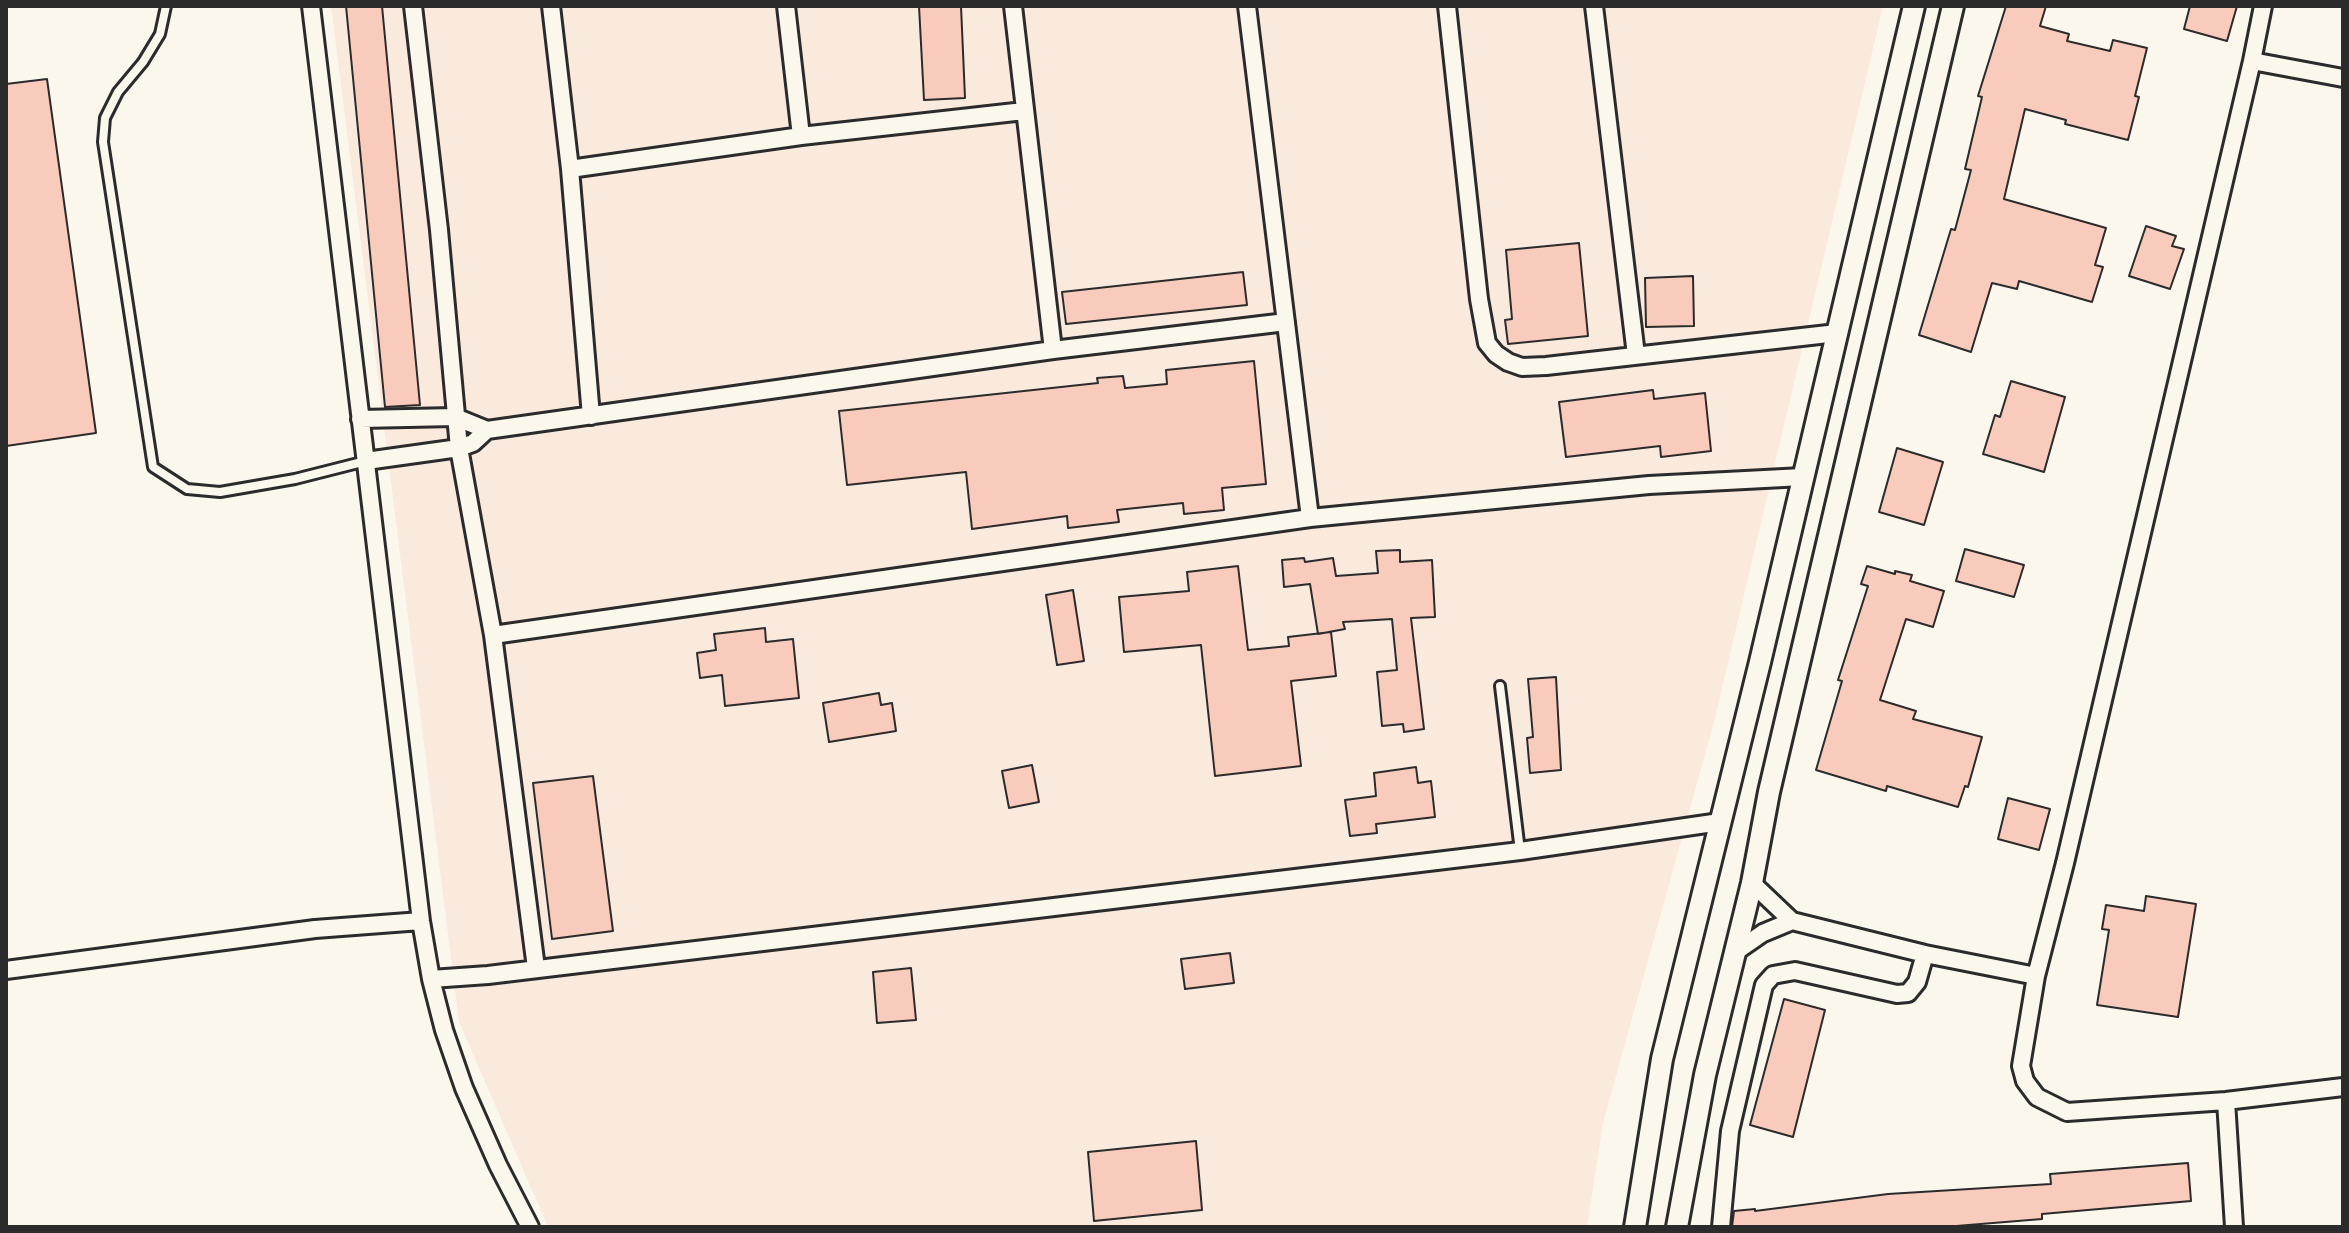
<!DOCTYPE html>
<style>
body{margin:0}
#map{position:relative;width:2349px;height:1233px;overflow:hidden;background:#fbf7ec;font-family:"Patrick Hand",sans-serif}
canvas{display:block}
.frame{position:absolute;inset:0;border:8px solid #2b2b2b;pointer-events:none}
</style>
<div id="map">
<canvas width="2349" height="1233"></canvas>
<div class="frame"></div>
</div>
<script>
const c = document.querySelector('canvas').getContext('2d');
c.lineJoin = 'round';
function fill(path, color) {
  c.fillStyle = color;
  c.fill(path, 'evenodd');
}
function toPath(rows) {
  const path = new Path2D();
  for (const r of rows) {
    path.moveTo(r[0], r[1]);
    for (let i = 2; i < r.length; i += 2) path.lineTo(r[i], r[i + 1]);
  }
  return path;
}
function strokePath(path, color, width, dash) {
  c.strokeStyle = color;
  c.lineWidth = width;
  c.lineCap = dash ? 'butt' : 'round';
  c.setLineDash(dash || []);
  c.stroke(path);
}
fill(toPath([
 [331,6,1883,6,1714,722,1603,1123,1587,1227,548,1227,459,1022]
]), '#faeade');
const building = toPath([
 [346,6,382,6,420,405,385,407,346,6],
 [919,6,961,6,965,98,924,100,919,6],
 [2006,6,2046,6,2040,26,2069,34,2067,41,2110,51,2113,40,2147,48,2135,96,2139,97,2128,140,2065,124,2066,120,2025,109,2004,199,2106,228,2095,265,2103,267,2092,302,2019,281,2017,289,1992,283,1971,352,1919,335,1951,229,1955,230,1971,170,1965,169,1982,97,1978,96,2006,6],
 [2190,6,2237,6,2227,41,2184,29,2190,6],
 [47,79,96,433,6,446,6,84,47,79],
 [2146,226,2176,236,2172,246,2184,249,2170,289,2129,276,2146,226],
 [1579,243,1588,336,1508,344,1505,320,1512,319,1506,250,1579,243],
 [1243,272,1247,305,1066,324,1062,292,1243,272],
 [1693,276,1694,326,1646,327,1645,278,1693,276],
 [1254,361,1266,484,1222,488,1224,510,1184,514,1183,503,1117,510,1119,522,1068,528,1067,516,972,529,966,472,847,485,839,411,1098,383,1097,378,1123,376,1125,388,1167,384,1166,370,1254,361],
 [2011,381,2065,397,2044,472,1983,454,1995,415,2000,417,2011,381],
 [1653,390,1654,399,1705,393,1711,451,1661,457,1660,446,1566,457,1559,402,1653,390],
 [1897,448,1943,462,1924,525,1879,512,1897,448],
 [1965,549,2024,565,2014,597,1956,581,1965,549],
 [1400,550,1400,562,1432,560,1435,617,1411,618,1424,729,1404,732,1403,724,1382,726,1377,672,1397,670,1392,619,1343,622,1345,629,1318,634,1310,584,1284,587,1282,560,1304,558,1305,562,1333,558,1336,576,1378,573,1376,551,1400,550],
 [1238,566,1248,650,1289,646,1288,637,1331,632,1336,676,1291,681,1301,766,1215,776,1201,645,1124,652,1119,597,1189,591,1187,572,1238,566],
 [1867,566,1895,574,1895,571,1912,575,1910,581,1944,591,1933,627,1906,619,1880,700,1916,711,1913,719,1982,737,1968,787,1965,786,1958,807,1887,786,1886,791,1816,770,1842,681,1838,680,1868,586,1861,584,1867,566],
 [1073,590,1084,661,1057,665,1046,595,1073,590],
 [765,628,766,642,793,639,799,698,725,706,722,675,700,678,697,653,716,650,714,634,765,628],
 [1556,677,1561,770,1530,773,1527,738,1533,737,1528,679,1556,677],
 [879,693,881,705,892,703,896,731,829,742,823,703,879,693],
 [1032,765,1039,802,1009,808,1002,771,1032,765],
 [1416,767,1418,783,1431,781,1435,817,1376,824,1377,833,1350,836,1345,800,1376,796,1374,773,1416,767],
 [593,776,613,931,552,939,533,783,593,776],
 [2008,798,2050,809,2039,850,1998,839,2008,798],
 [2146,896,2196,904,2178,1017,2097,1005,2109,930,2102,929,2106,905,2144,911,2146,896],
 [1230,953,1234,983,1185,989,1181,959,1230,953],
 [911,968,916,1020,877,1023,873,972,911,968],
 [1784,999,1825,1010,1793,1137,1750,1125,1784,999],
 [1196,1141,1202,1210,1094,1221,1088,1152,1196,1141],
 [2188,1163,2191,1201,2042,1214,2042,1219,1944,1227,1732,1227,1734,1211,1755,1209,1755,1211,1888,1194,2051,1184,2050,1174,2188,1163]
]);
fill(building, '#f9cbbc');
strokePath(building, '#2b2b2b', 2);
const service = toPath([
 [166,6,160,34,143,62,118,92,105,118,103,142,153,467,187,489,220,492,295,479,366,461],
 [1500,686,1520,851]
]);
const minor = toPath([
 [311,6,421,921,431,979,444,1030,464,1088,498,1165,530,1227],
 [413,6,439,230,459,448,493,635,536,968],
 [551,6,570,169,591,416],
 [786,6,801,136],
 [1013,6,1053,350],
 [1247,6,1310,518],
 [1447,6,1479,299,1487,343,1496,354,1508,362,1522,367,1546,366,1837,333],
 [1594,6,1636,355],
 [2263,6,2252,61,2065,863,2036,976,2021,1066,2025,1081,2037,1097,2067,1112,2226,1101,2343,1087],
 [2252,61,2343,78],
 [570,169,801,136,1024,111],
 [360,419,455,417,487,430,1053,350,1286,322],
 [366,461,459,448,473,443,487,430],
 [493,635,1310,518,1649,485,1803,477],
 [1752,883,1792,921,1925,954,2036,976],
 [1734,953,1763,933,1792,921],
 [6,970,315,929,421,921],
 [431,979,488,975,1520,851,1720,822],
 [2226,1101,2234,1227],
 [1721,1227,1730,1131,1764,985,1773,975,1795,971,1897,994,1908,993,1917,982,1925,954]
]);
const tertiary = toPath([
 [1635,1227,1662,1059,1760,662,1914,6],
 [1677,1227,1705,1075,1752,883,1769,792,1953,6]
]);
strokePath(service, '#2b2b2b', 14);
strokePath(minor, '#2b2b2b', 22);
strokePath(tertiary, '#2b2b2b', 26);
strokePath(service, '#fbf7ec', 8);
strokePath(minor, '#fbf7ec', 16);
strokePath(tertiary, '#fbf7ec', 20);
</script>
